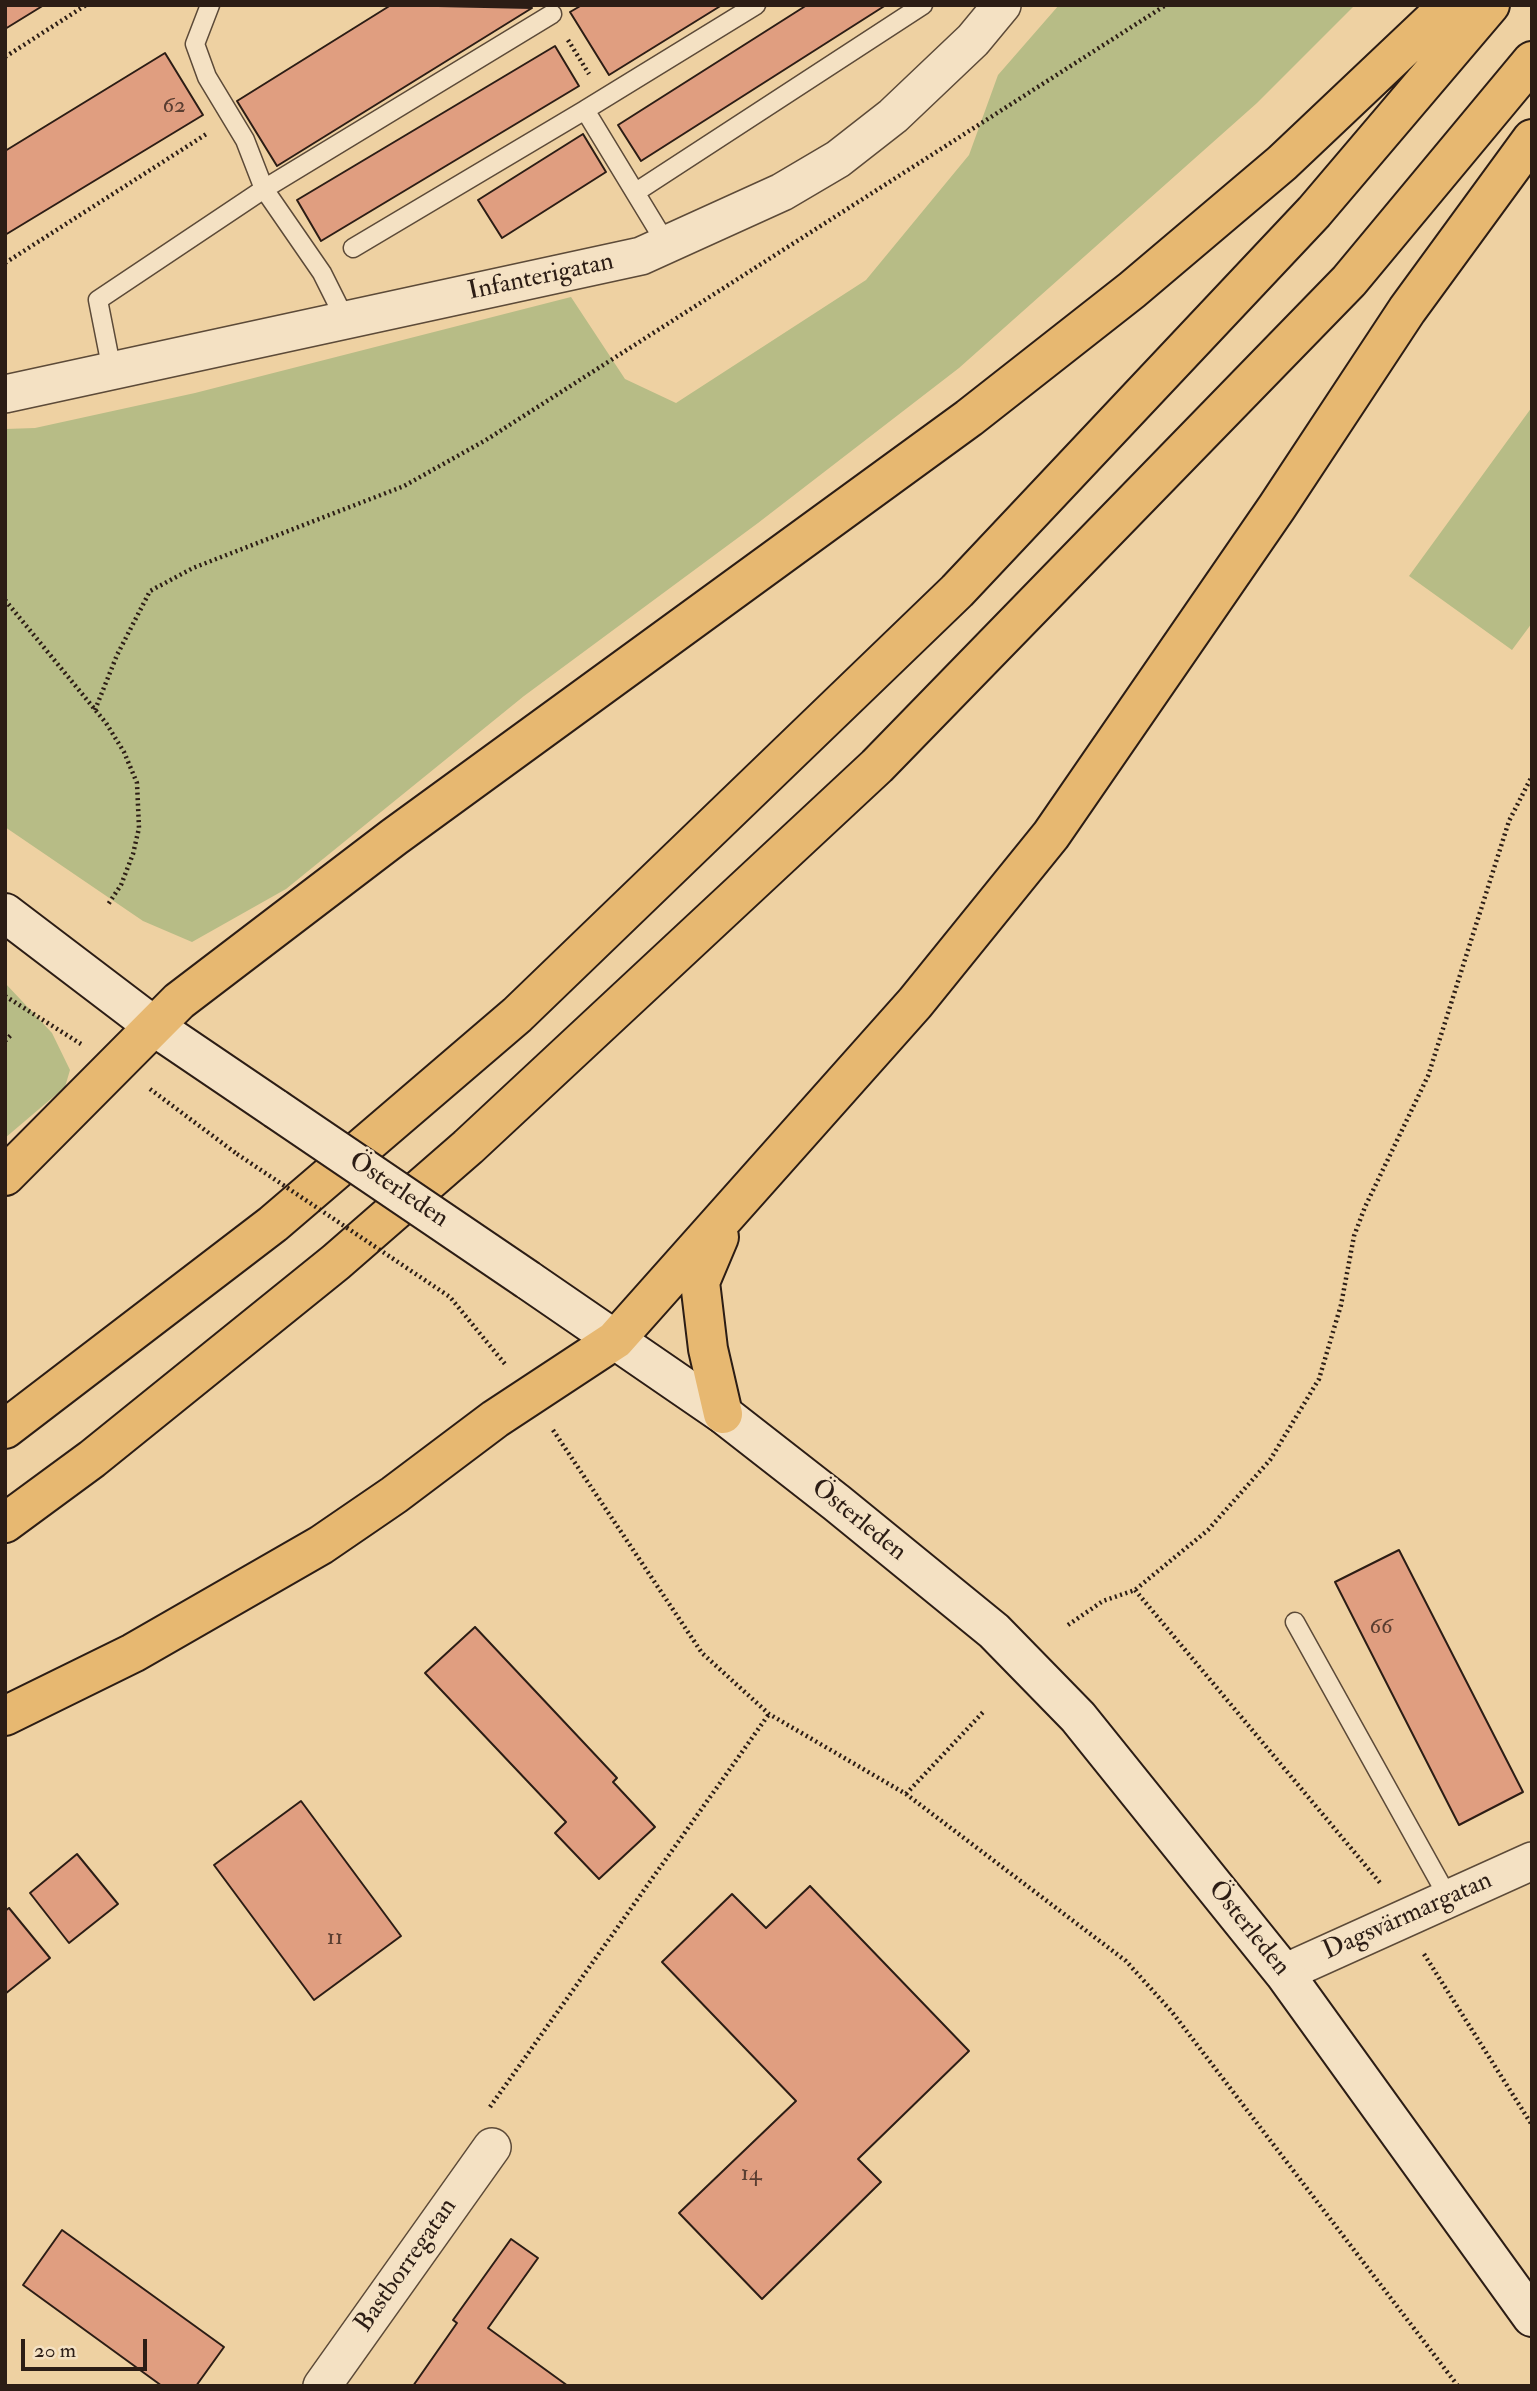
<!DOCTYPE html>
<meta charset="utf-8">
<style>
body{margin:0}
#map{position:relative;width:1537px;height:2391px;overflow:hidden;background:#eed1a2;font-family:"IM FELL Double Pica",serif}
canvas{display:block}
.frame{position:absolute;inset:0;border:7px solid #2c1d15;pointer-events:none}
.scale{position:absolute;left:21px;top:2339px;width:126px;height:32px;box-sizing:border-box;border:4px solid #2c1d15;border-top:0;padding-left:9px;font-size:21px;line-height:24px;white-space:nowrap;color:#2c1d15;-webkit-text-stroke:5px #f4e1c3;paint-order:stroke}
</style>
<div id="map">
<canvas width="1537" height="2391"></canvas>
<div class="frame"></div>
<div class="scale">20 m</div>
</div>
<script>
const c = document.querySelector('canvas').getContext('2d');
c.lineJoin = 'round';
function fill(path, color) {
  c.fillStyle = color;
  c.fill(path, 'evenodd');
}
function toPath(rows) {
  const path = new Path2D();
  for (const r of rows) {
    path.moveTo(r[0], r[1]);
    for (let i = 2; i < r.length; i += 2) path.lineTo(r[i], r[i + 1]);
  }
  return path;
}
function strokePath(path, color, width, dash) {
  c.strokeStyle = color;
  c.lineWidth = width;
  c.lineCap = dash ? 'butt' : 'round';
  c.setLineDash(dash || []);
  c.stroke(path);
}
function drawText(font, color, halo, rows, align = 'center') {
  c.font = font + ' "IM FELL Double Pica",serif';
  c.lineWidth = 5;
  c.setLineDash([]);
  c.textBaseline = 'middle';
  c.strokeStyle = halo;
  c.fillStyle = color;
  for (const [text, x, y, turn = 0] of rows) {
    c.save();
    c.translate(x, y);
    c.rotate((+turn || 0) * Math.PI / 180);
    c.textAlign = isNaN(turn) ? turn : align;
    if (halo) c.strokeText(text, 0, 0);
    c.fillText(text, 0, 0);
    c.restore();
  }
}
fill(toPath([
 [1059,5,1355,5,1257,103,959,368,758,523,524,696,286,889,192,942,143,921,5,827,5,429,35,428,195,393,571,297,625,379,676,403,866,280,969,155,998,75],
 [1532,407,1532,623,1512,650,1409,576],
 [5,983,52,1033,70,1070,65,1087,5,1138]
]), '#b7bc86');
const building = toPath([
 [5,5,44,5,5,29,5,5],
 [391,5,532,8,277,166,237,101,391,5],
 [582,5,722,5,609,75,570,12,582,5],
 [807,5,886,5,641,161,618,125,807,5],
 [555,46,579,86,321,241,297,200,555,46],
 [165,53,203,115,5,235,5,151,165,53],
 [583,134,606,172,502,238,478,200,583,134],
 [1399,1550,1523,1792,1459,1825,1335,1582,1399,1550],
 [475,1627,617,1778,613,1782,655,1827,599,1879,555,1833,566,1822,425,1673,475,1627],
 [301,1801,401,1936,314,2000,214,1865,301,1801],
 [77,1854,118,1904,69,1943,30,1893,77,1854],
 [810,1886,969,2051,858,2159,881,2182,762,2299,679,2213,796,2101,662,1962,732,1894,766,1928,810,1886],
 [9,1908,50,1958,5,1994,5,1911,9,1908],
 [62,2230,224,2347,196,2386,162,2386,23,2285,62,2230],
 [511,2239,538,2258,488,2328,568,2386,413,2386,457,2323,453,2320,511,2239]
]);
fill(building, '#e09e80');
strokePath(building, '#2c1d15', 2);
const service = toPath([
 [210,5,195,44,207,77,245,140,264,189,322,273,346,321],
 [585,110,756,5],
 [636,192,923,5],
 [353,248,585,110,667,245],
 [112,371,98,300,264,189,552,14],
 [1295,1622,1449,1899]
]);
const minor = toPath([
 [5,394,641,256,782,192,838,159,893,116,973,40,1002,5],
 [1284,1973,1532,1861],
 [322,2386,492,2147]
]);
const secondary = toPath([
 [5,913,155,1027,276,1109],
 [528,1280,723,1414,837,1503,994,1631,1078,1717,1284,1973,1532,2317]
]);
const motorway = toPath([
 [5,1176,179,1001,394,837,969,418,1132,290,1282,163,1449,5],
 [719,1237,700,1282,708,1349,723,1414],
 [5,1429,273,1224,517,1015,957,591,1314,212,1490,5],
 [5,1523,92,1459,336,1262,468,1147,877,766,1349,281,1532,61],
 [5,1716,133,1653,321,1545,394,1495,495,1419,615,1340,915,1003,1051,835,1277,507,1407,310,1532,139]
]);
strokePath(service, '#5c4a38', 21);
strokePath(minor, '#5c4a38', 40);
strokePath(secondary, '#2c1d15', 42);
strokePath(motorway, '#2c1d15', 42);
strokePath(toPath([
 [568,40,589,74],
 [5,57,86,5],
 [5,263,208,133],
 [5,600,106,723,124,752,137,783,139,828,133,854,121,885,107,906],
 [95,710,117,655,150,591,193,568,404,486,486,440,1166,5],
 [5,996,81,1044],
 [5,1041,12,1034],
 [150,1089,237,1154],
 [486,1341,505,1364],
 [553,1430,702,1653,769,1714,906,1794,1126,1961,1172,2012,1458,2386],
 [1135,1590,1381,1884],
 [1068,1625,1103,1601,1135,1590,1208,1530,1270,1460,1319,1379,1341,1305,1354,1236,1365,1207,1428,1076,1509,821,1532,776],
 [906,1794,985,1710],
 [1424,1954,1532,2125],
 [490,2107,769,1714]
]), '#2c1d15', 4.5, [2, 3.5]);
strokePath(service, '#f4e1c3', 18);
strokePath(minor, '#f4e1c3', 37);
strokePath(secondary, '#f4e1c3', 38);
strokePath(motorway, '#e7b871', 38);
const secondaryBridge = toPath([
 [276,1109,528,1280]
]);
strokePath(secondaryBridge, '#2c1d15', 42, []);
strokePath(toPath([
 [237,1154,450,1297,486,1341]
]), '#2c1d15', 4.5, [2, 3.5]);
strokePath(secondaryBridge, '#f4e1c3', 38);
drawText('23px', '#593d30', null, [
 ["62",174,107],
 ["66",1381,1628],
 ["11",335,1939],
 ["14",751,2175]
]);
drawText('26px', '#2c1d15', '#f4e1c3', [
 ["Infanterigatan",541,278,-12],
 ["Österleden",398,1191,34],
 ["Österleden",858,1521,39],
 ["Dagsvärmargatan",1408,1917,-24],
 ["Österleden",1248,1929,51],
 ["Bastborregatan",407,2266,-55]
]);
</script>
